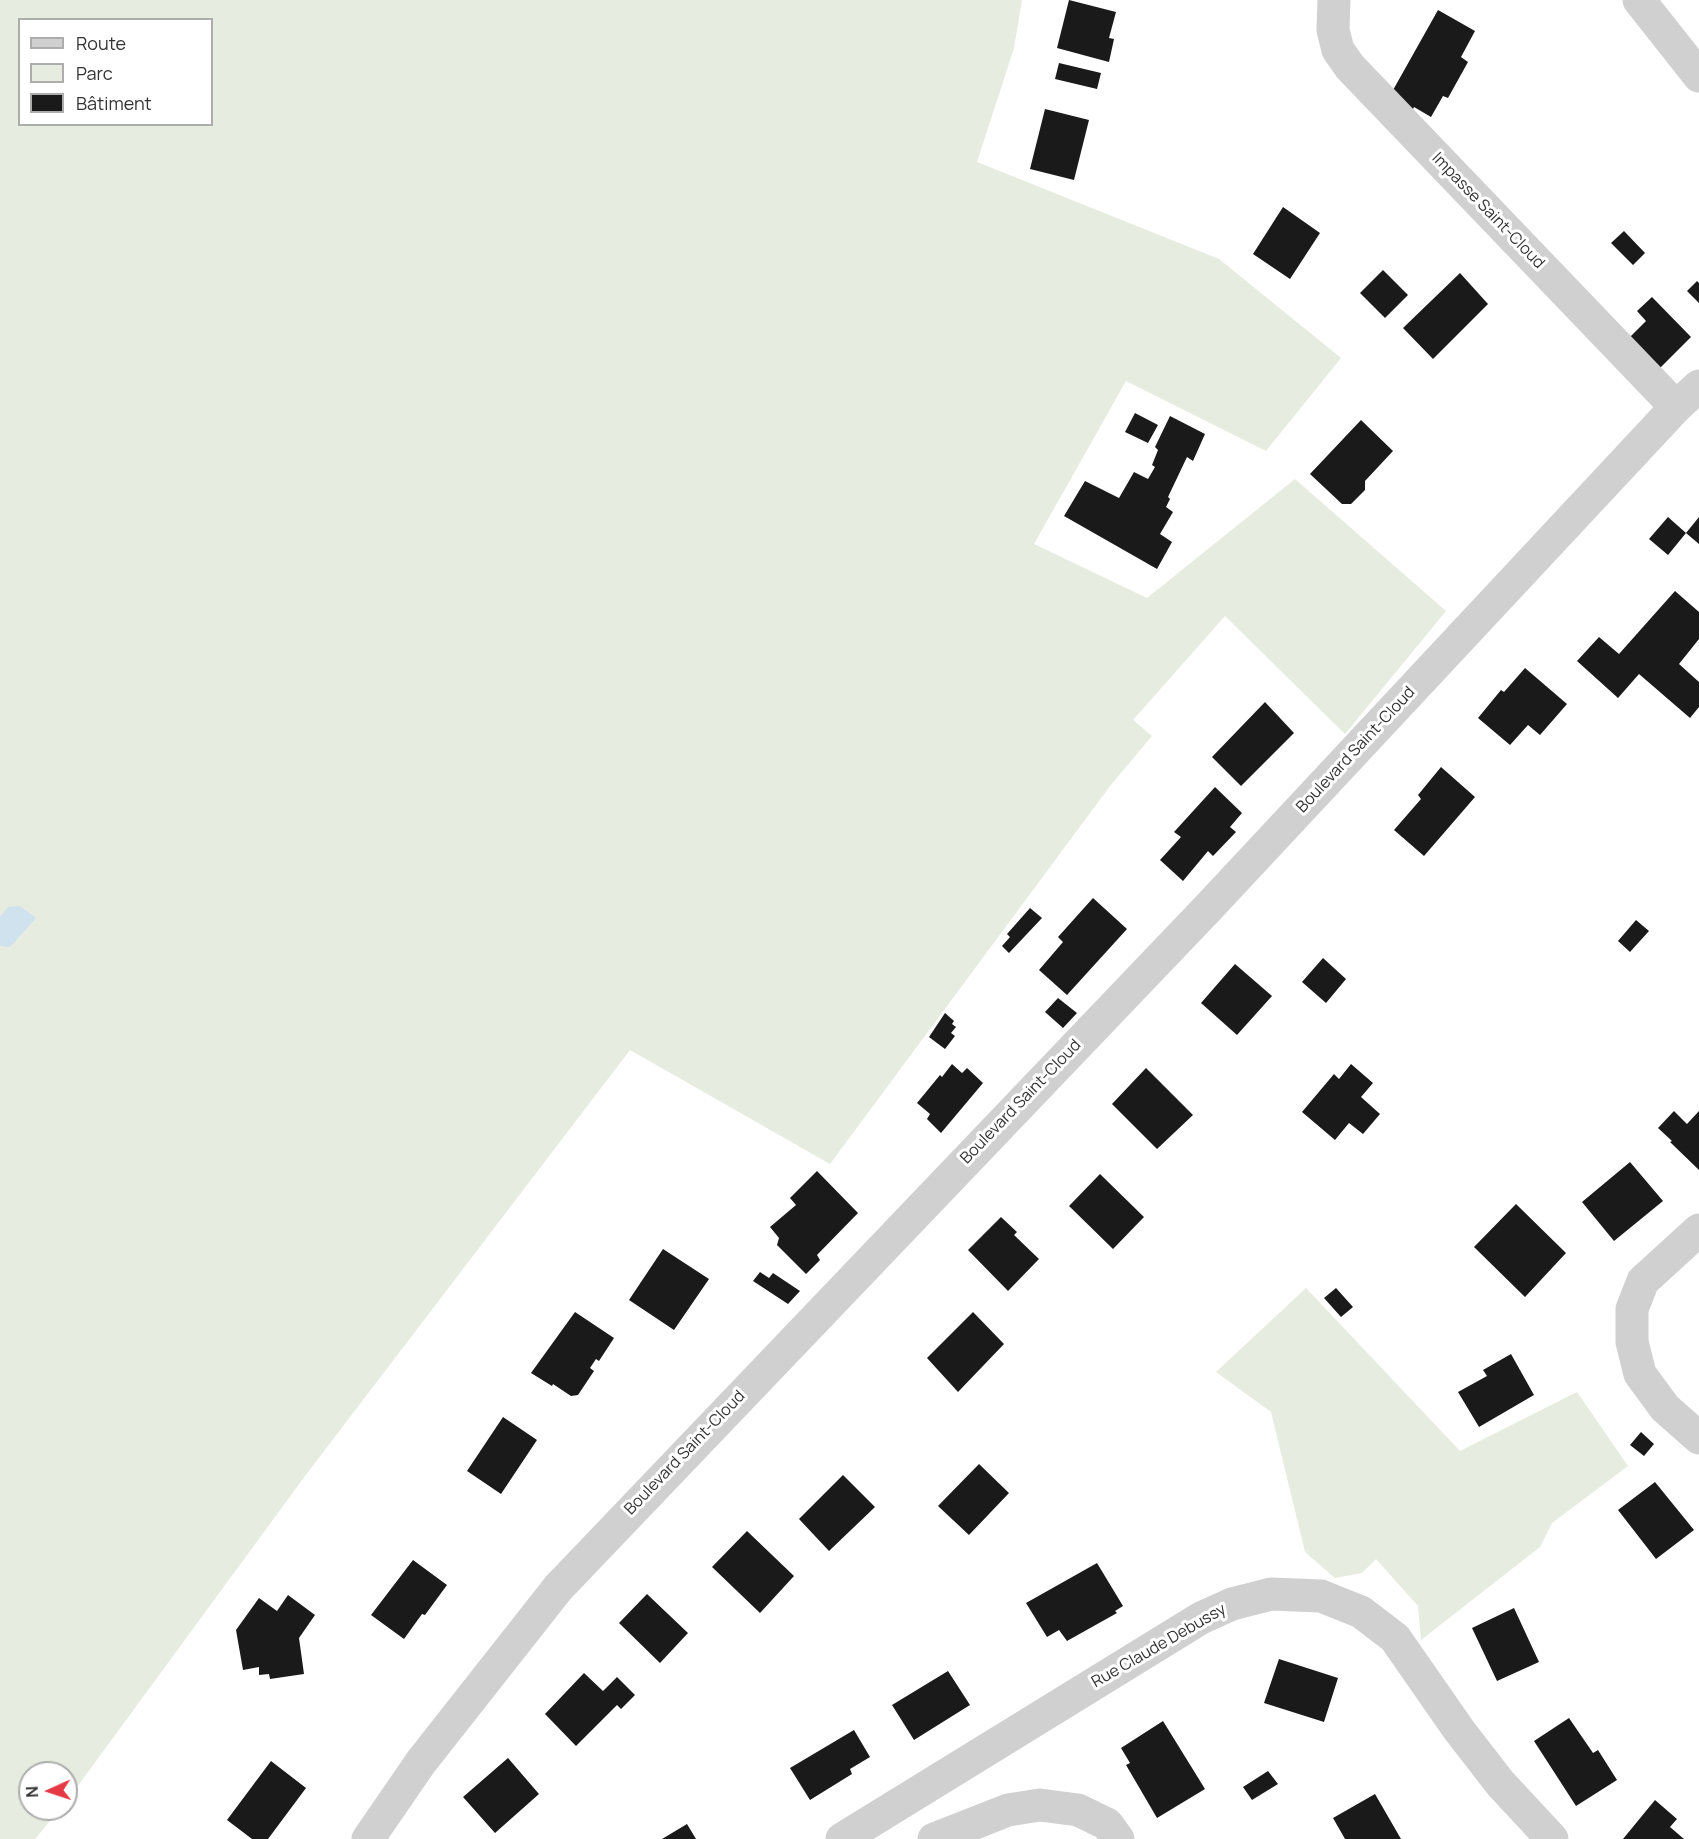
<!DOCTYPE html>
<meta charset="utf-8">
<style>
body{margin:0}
#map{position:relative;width:1699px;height:1839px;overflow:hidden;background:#fff;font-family:Manrope,sans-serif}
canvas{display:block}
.legend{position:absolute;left:18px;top:18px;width:195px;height:108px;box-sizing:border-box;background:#fff;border:2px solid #adadad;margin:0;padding:8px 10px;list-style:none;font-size:18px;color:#333}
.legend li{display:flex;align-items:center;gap:12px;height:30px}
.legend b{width:30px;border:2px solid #adadad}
.north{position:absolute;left:18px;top:1761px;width:60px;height:60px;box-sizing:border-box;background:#fff;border:2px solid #adadad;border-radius:50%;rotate:267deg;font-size:16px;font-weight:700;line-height:24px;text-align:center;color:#333}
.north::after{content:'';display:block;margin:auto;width:21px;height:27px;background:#e63946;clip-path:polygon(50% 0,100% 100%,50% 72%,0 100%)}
</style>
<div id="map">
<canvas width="1699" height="1839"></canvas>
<ul class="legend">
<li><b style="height:8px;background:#d0d0d0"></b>Route</li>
<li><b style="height:16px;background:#e6ecdf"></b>Parc</li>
<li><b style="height:16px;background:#1a1a1a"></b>Bâtiment</li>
</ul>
<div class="north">N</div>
</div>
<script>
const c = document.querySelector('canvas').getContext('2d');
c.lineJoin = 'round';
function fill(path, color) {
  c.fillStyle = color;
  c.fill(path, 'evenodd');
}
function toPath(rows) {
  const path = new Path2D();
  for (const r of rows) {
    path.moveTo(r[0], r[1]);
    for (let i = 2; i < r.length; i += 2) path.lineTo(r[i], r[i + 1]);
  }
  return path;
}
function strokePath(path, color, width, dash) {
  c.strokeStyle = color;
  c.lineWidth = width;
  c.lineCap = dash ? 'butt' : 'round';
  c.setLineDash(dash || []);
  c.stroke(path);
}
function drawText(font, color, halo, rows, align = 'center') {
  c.font = font + ' Manrope,sans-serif';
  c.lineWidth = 6;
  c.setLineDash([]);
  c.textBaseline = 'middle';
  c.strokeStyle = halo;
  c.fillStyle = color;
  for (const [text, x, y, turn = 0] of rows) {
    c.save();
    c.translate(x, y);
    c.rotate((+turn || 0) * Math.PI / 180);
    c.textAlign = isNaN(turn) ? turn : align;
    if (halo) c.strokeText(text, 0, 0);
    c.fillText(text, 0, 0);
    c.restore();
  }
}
fill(toPath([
 [0,0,1022,0,1014,48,977,162,1219,259,1341,358,1266,451,1126,381,1034,544,1147,598,1295,479,1446,611,1345,734,1225,616,1133,720,1152,736,1110,786,830,1164,630,1050,305,1476,66,1802,66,1773,30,1773,30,1809,60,1809,35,1839,0,1839],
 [20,20,212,20,212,124,20,124],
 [1306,1288,1460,1451,1577,1392,1628,1466,1552,1523,1540,1547,1421,1640,1418,1606,1376,1559,1362,1573,1335,1578,1305,1552,1271,1412,1216,1372]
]), '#e6ecdf');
fill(toPath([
 [20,906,36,918,10,947,0,946,0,917,8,907]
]), '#cfe2ee');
fill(toPath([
 [1069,0,1116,12,1109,38,1114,39,1109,62,1057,48],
 [1438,10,1475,31,1461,57,1468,62,1448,98,1443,96,1431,117,1414,107,1408,119,1388,99],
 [1059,63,1101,73,1097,89,1055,79],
 [1045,109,1089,120,1074,180,1030,169],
 [1283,207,1320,233,1290,279,1253,254],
 [1624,231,1645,253,1633,265,1611,243],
 [1383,270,1408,295,1385,318,1360,293],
 [1460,273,1488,304,1433,359,1403,328],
 [1697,281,1699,283,1699,303,1687,291],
 [1652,297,1691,337,1655,373,1625,342,1646,321,1637,311],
 [1135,413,1158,425,1148,443,1125,432],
 [1170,416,1205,434,1193,461,1187,457,1168,497,1170,499,1166,507,1173,512,1160,534,1172,542,1157,569,1064,516,1085,481,1119,498,1134,472,1148,479,1155,467,1152,465,1158,450,1155,447],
 [1361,420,1393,451,1365,481,1365,490,1351,504,1342,504,1310,474],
 [1668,517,1686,533,1668,555,1649,539],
 [1699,517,1699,544,1686,533],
 [1675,591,1699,612,1699,639,1679,664,1699,682,1699,707,1690,718,1639,674,1618,698,1577,661,1599,637,1619,654],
 [1525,668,1567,704,1540,735,1528,725,1510,745,1478,718,1501,690,1504,692],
 [1265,702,1294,733,1241,786,1212,757],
 [1441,767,1475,797,1424,856,1394,830,1421,799,1418,795],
 [1215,787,1242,813,1230,827,1236,832,1213,856,1208,851,1183,881,1160,860,1181,837,1174,832],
 [1093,898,1127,929,1067,995,1039,970,1063,942,1058,937],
 [1030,908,1042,918,1009,953,1002,946,1010,937,1007,934],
 [1636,920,1649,931,1630,952,1618,941],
 [1323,958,1346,979,1326,1003,1302,982],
 [1235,964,1272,996,1237,1035,1201,1003],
 [1058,998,1077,1013,1063,1028,1045,1012],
 [945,1013,954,1021,952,1024,956,1027,951,1033,955,1036,945,1049,929,1037],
 [952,1064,962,1073,967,1068,983,1083,941,1133,927,1119,930,1114,917,1103,940,1075,942,1077],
 [1351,1064,1373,1083,1361,1097,1380,1114,1363,1134,1349,1123,1335,1140,1302,1112,1334,1074,1339,1079],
 [1146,1068,1193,1115,1157,1149,1112,1104],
 [1674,1111,1687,1124,1699,1111,1699,1170,1670,1142,1672,1141,1658,1128],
 [1630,1162,1663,1201,1614,1241,1582,1202],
 [817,1171,858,1213,817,1255,820,1260,806,1274,777,1245,779,1238,770,1227,796,1205,790,1198],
 [1100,1174,1144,1217,1113,1249,1069,1206],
 [1516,1204,1566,1253,1525,1297,1474,1247],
 [1001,1217,1017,1232,1014,1235,1039,1259,1008,1291,968,1250],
 [663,1249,709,1279,674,1330,629,1300],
 [760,1272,769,1278,773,1273,800,1291,788,1304,753,1281],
 [1336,1288,1353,1307,1341,1317,1324,1298],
 [575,1312,614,1338,599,1361,596,1359,590,1368,594,1371,578,1395,571,1396,553,1384,552,1386,531,1373],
 [973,1312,1004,1344,958,1392,927,1358],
 [1511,1354,1534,1395,1479,1427,1458,1392,1487,1376,1483,1370],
 [503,1417,537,1440,501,1494,467,1471],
 [1641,1432,1654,1444,1644,1456,1630,1445],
 [979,1464,1009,1493,969,1535,938,1506],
 [843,1475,875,1507,829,1551,799,1519],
 [1655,1482,1694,1530,1656,1559,1618,1510],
 [747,1531,794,1576,760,1613,712,1567],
 [413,1560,447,1585,425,1615,422,1614,404,1639,371,1615],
 [1097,1563,1123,1606,1115,1611,1117,1613,1067,1641,1059,1630,1047,1637,1026,1603],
 [647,1594,688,1633,660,1663,619,1623],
 [288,1595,315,1615,299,1638,304,1674,270,1679,269,1674,259,1675,259,1667,243,1670,236,1630,259,1598,277,1611],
 [1514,1608,1539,1662,1497,1681,1472,1628],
 [1279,1659,1338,1678,1324,1722,1264,1703],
 [948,1671,970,1705,914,1740,892,1705],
 [584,1673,603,1691,617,1677,635,1695,621,1709,617,1705,576,1746,545,1714],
 [1569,1718,1593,1753,1598,1750,1617,1780,1576,1806,1534,1741],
 [1163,1721,1205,1789,1157,1818,1126,1765,1130,1763,1121,1748],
 [854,1730,870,1757,850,1769,852,1774,810,1800,790,1768],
 [508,1758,539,1794,495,1833,463,1797],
 [271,1761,306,1788,268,1839,252,1839,227,1820],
 [1268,1771,1278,1784,1252,1800,1243,1787],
 [1375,1794,1401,1839,1345,1839,1333,1818],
 [1655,1800,1677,1819,1670,1827,1684,1839,1623,1839],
 [687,1824,696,1839,662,1839]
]), '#1a1a1a');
strokePath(toPath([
 [1334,0,1333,30,1338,50,1350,67,1676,407],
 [1639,0,1699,76],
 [1699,1230,1643,1281,1632,1309,1632,1342,1640,1374,1665,1408,1699,1438],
 [368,1839,421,1762,558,1588,1208,908,1676,407,1699,386],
 [842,1839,1201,1618,1232,1604,1271,1594,1321,1596,1361,1612,1395,1638,1459,1730,1500,1783,1552,1839],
 [934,1839,1008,1810,1040,1805,1078,1810,1107,1824,1118,1839]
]), '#d0d0d0', 33);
drawText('16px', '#333', '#fff', [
 ["Impasse Saint-Cloud",1488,211,46],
 ["Boulevard Saint-Cloud",1356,750,-47],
 ["Boulevard Saint-Cloud",1021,1102,-46],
 ["Boulevard Saint-Cloud",685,1453,-46],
 ["Rue Claude Debussy",1159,1646,-30]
]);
</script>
